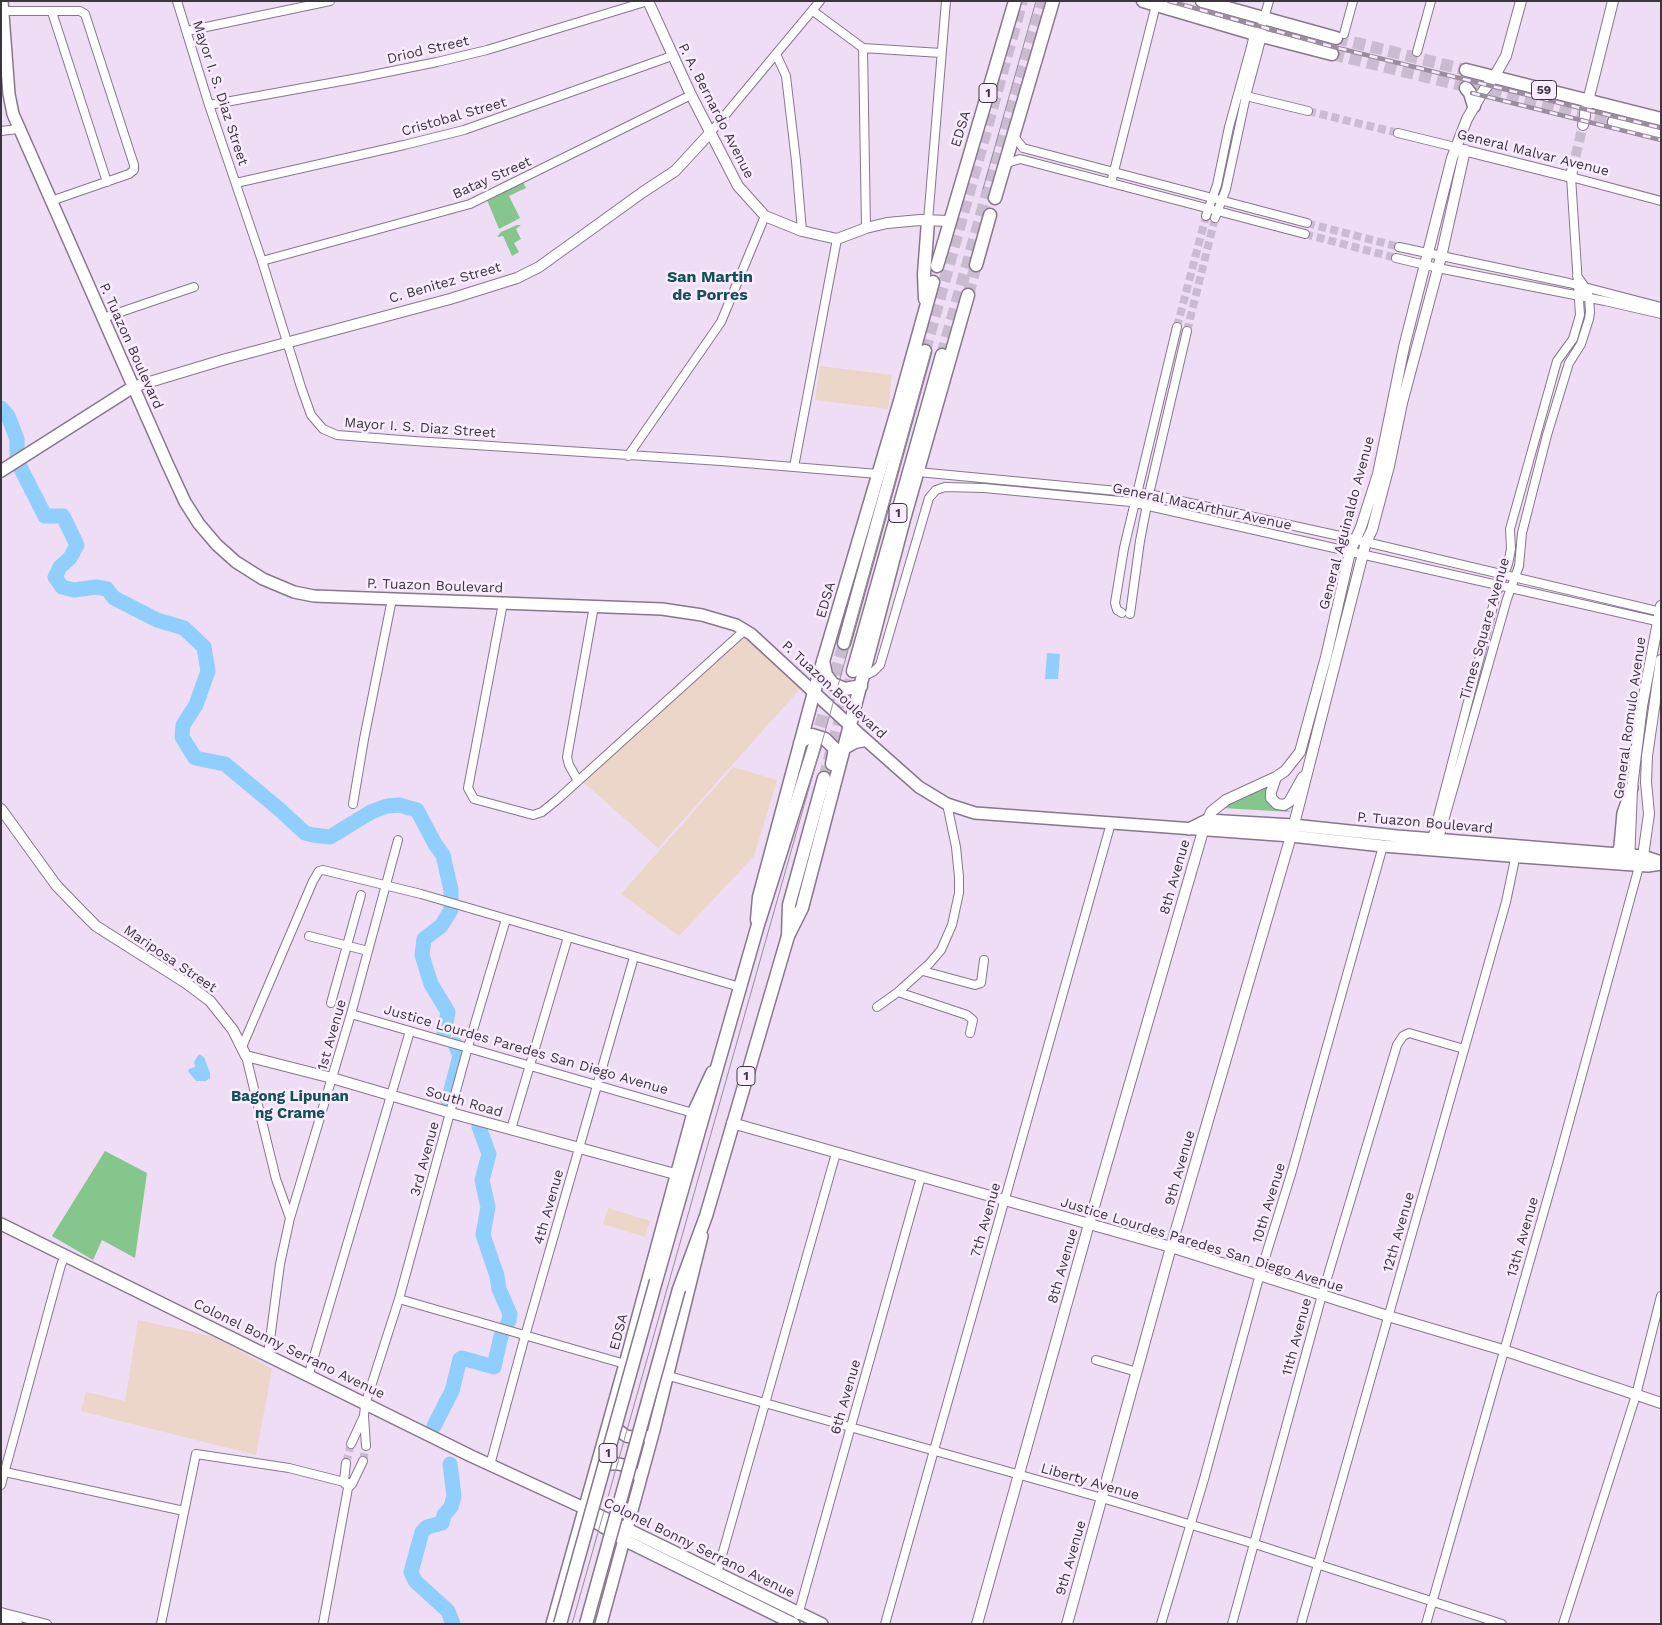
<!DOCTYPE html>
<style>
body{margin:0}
#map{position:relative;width:1662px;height:1625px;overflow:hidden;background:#efddf5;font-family:"Work Sans",sans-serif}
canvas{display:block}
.frame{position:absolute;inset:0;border:2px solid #3c353f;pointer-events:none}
</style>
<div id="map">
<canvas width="1662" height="1625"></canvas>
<div class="frame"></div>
</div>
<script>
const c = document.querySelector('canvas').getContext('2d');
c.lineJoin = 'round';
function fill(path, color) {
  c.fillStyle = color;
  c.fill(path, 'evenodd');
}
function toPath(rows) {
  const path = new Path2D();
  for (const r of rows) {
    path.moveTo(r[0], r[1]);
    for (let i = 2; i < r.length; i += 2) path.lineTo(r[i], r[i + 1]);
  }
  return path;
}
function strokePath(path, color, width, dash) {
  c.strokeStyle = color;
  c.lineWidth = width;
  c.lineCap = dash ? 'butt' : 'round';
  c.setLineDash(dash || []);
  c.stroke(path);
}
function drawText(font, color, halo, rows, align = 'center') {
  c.font = font + ' "Work Sans",sans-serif';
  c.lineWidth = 5;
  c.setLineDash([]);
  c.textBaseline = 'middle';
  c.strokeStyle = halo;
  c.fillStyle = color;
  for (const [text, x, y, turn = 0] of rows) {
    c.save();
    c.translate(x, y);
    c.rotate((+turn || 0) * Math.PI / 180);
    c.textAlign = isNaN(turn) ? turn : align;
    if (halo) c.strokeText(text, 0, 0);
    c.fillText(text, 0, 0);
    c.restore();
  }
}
fill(toPath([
 [820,366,892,375,888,409,815,400],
 [733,767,777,780,754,856,679,936,621,894],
 [608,1208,650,1221,645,1237,603,1224]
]), '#ebd6c8');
fill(toPath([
 [744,634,800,689,658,848,583,782],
 [138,1320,214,1337,272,1369,256,1455,81,1411,86,1392,125,1401]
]), '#ebd6c9');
fill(toPath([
 [523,182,526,188,509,196,520,218,499,229,487,200],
 [517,225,521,225,516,229,521,239,514,243,519,252,512,256,503,236,497,237,501,232],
 [1270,783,1271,803,1291,812,1222,808,1231,801],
 [105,1151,147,1173,135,1258,102,1240,93,1260,52,1236]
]), '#84c68b');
fill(toPath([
 [1047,653,1060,654,1058,679,1045,679],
 [199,1054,204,1057,210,1073,210,1078,206,1081,196,1081,188,1071,189,1069,195,1067,194,1062]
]), '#90cffd');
strokePath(toPath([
 [1,408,8,416,17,439,17,461,45,516,63,516,77,545,70,558,60,567,55,577,62,587,74,590,96,587,107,589,114,598,157,620,184,628,204,647,208,671,196,705,183,725,182,737,195,758,225,764,279,809,305,833,313,835,330,837,371,812,387,806,399,805,417,810,435,844,443,855,451,890,451,910,441,926,424,939,422,955,431,984,448,1012,444,1033],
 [448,1101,460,1056,455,1044],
 [434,1426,452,1391,460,1359,462,1358,494,1367,501,1336,509,1321,510,1314,499,1289,497,1276,483,1235,488,1207,482,1180,489,1154,479,1127],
 [450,1464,454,1496,451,1507,444,1515,442,1523,427,1527,422,1532,411,1572,415,1581,448,1611,453,1624]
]), '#90cffd', 15);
strokePath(toPath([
 [1308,111,1398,133],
 [1307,223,1399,247],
 [1305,234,1396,258],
 [1177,327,1206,216],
 [1187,331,1215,218],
 [363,1461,366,1446],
 [346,1463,351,1444]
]), '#cbbbd1', 8, [8, 4]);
strokePath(toPath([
 [1572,171,1583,125]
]), '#cbbbd1', 10, [10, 5]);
strokePath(toPath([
 [1336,38,1466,70],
 [1332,54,1614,122],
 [968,295,976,265]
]), '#cbbbd1', 12, [12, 6]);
strokePath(toPath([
 [925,351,1022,1],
 [942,355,988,190,1043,1],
 [815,744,844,643],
 [824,778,853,671]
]), '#cbbbd1', 12, [12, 6]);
const minor = toPath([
 [177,1,209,105,262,261,301,387,311,415,323,429,337,435,414,441,721,461,878,474],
 [3,11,80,11,85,14,134,165,134,170,129,174,51,201],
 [813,11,863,48,941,53],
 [52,12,107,182],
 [187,31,330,1],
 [1344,34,1353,1],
 [863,48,866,228],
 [1417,52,1431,1],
 [776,54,786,76,796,161,802,231],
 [1242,95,1308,111],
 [209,105,358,78,437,62,487,50,648,1],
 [1,131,18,129],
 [711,132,820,1],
 [1398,133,1455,147],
 [1013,135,1023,148,1307,223],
 [1004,164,1020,159,1305,234],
 [236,183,404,145,464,130,672,56],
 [1111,183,1156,5],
 [1206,216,1217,185,1229,127,1251,47,1254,34,1257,31],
 [1215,218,1226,189,1246,96,1262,36,1262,25,1269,1],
 [928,221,946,1],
 [1399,247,1569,283,1661,307],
 [1396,258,1438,268,1605,301,1661,314],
 [262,261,470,204,691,95],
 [103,318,194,287],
 [628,456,721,322,765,216],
 [794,467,837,239],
 [918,472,1149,494,1349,538,1661,612],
 [503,603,468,788,474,799,533,815,542,812,558,799,745,630],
 [1122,613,1117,610,1115,603,1124,548,1177,327],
 [1130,614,1140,541,1149,494,1187,331],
 [863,677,874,671,880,665,929,498,936,490,945,487,984,488,1131,502,1661,622],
 [578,781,569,765,567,757,594,606],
 [353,804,364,739,392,599],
 [1438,842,1507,599,1519,566,1522,533,1547,435,1569,363,1581,344,1589,319,1590,312,1589,297,1585,287,1577,276],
 [1431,843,1497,591,1508,564,1511,549,1510,529,1557,361,1573,339,1580,315,1571,177,1661,201],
 [309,936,368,951],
 [923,971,975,985,981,983,984,960],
 [898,992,967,1015,973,1020,970,1033],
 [331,1003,361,895],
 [877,1007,898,992,929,964,941,950,952,925,959,893,959,877,956,847,947,804],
 [351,1014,693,1113],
 [242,1047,313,881,319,871,323,870,421,894,740,987],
 [246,1056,276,1179,290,1218],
 [511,1129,568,937],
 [399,1299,625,1364],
 [268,1355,280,1264,290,1218,351,1014,398,840],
 [1096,1360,1137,1372],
 [669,1376,1102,1498,1255,1544,1502,1624],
 [308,1377,410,1031],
 [351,1444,363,1418],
 [366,1446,364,1416,365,1405,399,1299,468,1047,506,919],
 [490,1465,525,1336,634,957],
 [5,1472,184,1511],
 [345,1484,344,1481,346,1463],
 [1,1485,61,1265,65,1256],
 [717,1573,836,1153],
 [1,1612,47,1624],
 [798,1615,921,1177],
 [1,1619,18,1624],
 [161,1624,196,1454,289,1468,352,1484],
 [323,1624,348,1488,352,1484,363,1461],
 [885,1624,1111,823],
 [1161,1624,1204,1479,1260,1274,1292,1171,1383,846],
 [1232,1624,1322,1295,1397,1045,1403,1036,1409,1033,1464,1049],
 [1301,1624,1506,902,1516,854],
 [1426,1624,1558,1162,1640,863],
 [1563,1624,1636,1395,1661,1296]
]);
const tertiary = toPath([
 [648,1,691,95,738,186,765,216,802,231,837,239,866,228,887,223,920,220,950,221],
 [1484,90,1494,77,1506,56,1521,1],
 [1585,113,1613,1],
 [1583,125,1585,116],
 [1459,149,1571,177,1572,171],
 [133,387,226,359,450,299,517,278,539,267,643,192,675,171,711,132],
 [1276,777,1271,792,1271,798,1277,804,1284,805,1289,802,1303,777],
 [1,809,56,885,82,912,96,926,186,983,210,1001,233,1030,246,1056,332,1078,451,1113,675,1174],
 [1643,856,1649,814,1646,782,1647,756,1661,660],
 [1629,863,1632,788,1636,754,1642,706,1661,606],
 [732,1123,1171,1247,1388,1316,1503,1350,1661,1403],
 [977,1624,1089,1224,1203,831,1211,812,1226,800,1276,777,1285,771,1300,752,1326,657,1350,552,1361,527,1378,474,1404,347,1452,158,1467,119,1482,93],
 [1067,1624,1171,1247,1291,836,1366,542,1372,530,1389,466,1402,403,1441,257,1465,150]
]);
const secondary = toPath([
 [2,1,9,94,13,114,167,463,185,502,199,524,217,545,236,562,263,579,294,592,314,596,662,609,702,615,736,625,751,634,858,733,919,787,947,804,975,813,1291,836,1383,846,1522,857,1648,866,1661,864],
 [1,471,133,387],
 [1189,829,1207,820,1293,825,1397,836,1643,856,1661,862],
 [1617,855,1620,846,1623,813,1632,788],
 [1,1224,471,1456,584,1508,822,1624],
 [612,1419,617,1429,626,1436,637,1438,645,1436],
 [598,1469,607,1464,619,1464,626,1466,635,1474],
 [583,1514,624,1540,794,1624],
 [552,1624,625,1364,693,1113,712,1072],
 [601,1624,654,1430,702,1236]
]);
const primary = toPath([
 [1143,1,1262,36,1332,54],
 [1202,1,1336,38],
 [1466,70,1661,119],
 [1466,88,1470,93,1474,106],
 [1614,122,1661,134],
 [995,198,1053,1],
 [976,265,990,215],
 [937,266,1015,1],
 [925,299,924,274,928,221],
 [823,661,826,675,833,684,845,689,861,686],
 [800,743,809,736,812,735,825,739,835,749,832,764],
 [844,748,855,742,865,740],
 [757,920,759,897,814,692,900,401,933,282],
 [788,936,802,908,904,519,968,295]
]);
const trunk = toPath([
 [844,643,925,351],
 [853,671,942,355],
 [656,1281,757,928,815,744],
 [679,1289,706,1216,788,936,789,905,824,778]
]);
strokePath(minor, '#87778d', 10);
strokePath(tertiary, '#87778d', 12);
strokePath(secondary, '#87778d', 14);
strokePath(primary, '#87778d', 15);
strokePath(trunk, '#87778d', 15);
strokePath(minor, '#fff', 8);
strokePath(tertiary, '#fff', 10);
strokePath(secondary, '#fff', 11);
strokePath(primary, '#fff', 12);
strokePath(trunk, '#fff', 12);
strokePath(toPath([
 [983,189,1036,1],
 [572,1624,843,668,931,352]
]), '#9a8d9e', 1);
const rail = toPath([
 [1169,1,1334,47,1661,128],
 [1472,93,1661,140]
]);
strokePath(rail, '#9a8d9e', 4.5);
strokePath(rail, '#faecff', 2.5, [8]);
const trunkBridge = toPath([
 [560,1624,656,1281],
 [586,1624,679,1289]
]);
strokePath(trunkBridge, '#87778d', 15, []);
strokePath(trunkBridge, '#fff', 12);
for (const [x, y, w] of [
 [1544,90,25],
 [988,93,18],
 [898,513,18],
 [746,1076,18],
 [608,1453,18]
]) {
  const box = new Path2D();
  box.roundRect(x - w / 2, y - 9.5, w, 19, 4);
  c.fillStyle = '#faecff';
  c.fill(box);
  strokePath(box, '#3c353f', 1);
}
drawText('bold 12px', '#3c353f', null, [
 ["59",1544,90],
 ["1",988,93],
 ["1",898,513],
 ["1",746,1076],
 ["1",608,1453]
]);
drawText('14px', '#3c353f', '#faecff', [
 ["Driod Street",428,50,-13],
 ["Mayor I. S. Diaz Street",220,93,72],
 ["P. A. Bernardo Avenue",716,111,63],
 ["Cristobal Street",454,117,-16],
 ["EDSA",961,129,-73],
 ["General Malvar Avenue",1533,153,14],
 ["Batay Street",492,178,-24],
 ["C. Benitez Street",445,283,-16],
 ["P. Tuazon Boulevard",131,346,66],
 ["Mayor I. S. Diaz Street",420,428,4],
 ["General MacArthur Avenue",1202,507,12],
 ["General Aguinaldo Avenue",1347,523,-75],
 ["P. Tuazon Boulevard",435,586,2],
 ["EDSA",826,600,-74],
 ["Times Square Avenue",1485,629,-74],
 ["P. Tuazon Boulevard",834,690,43],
 ["General Romulo Avenue",1630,718,-82],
 ["P. Tuazon Boulevard",1425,823,5],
 ["8th Avenue",1175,877,-74],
 ["Mariposa Street",170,959,34],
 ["1st Avenue",332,1035,-74],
 ["Justice Lourdes Paredes San Diego Avenue",526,1050,16],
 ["South Road",464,1102,16],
 ["3rd Avenue",425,1159,-75],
 ["9th Avenue",1180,1168,-74],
 ["10th Avenue",1269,1203,-73],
 ["4th Avenue",549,1207,-74],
 ["7th Avenue",986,1220,-74],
 ["12th Avenue",1399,1232,-74],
 ["13th Avenue",1523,1237,-74],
 ["Justice Lourdes Paredes San Diego Avenue",1202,1245,17],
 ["8th Avenue",1063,1266,-74],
 ["EDSA",619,1332,-75],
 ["11th Avenue",1297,1337,-75],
 ["Colonel Bonny Serrano Avenue",289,1349,26],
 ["6th Avenue",846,1397,-74],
 ["Liberty Avenue",1090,1482,16],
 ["Colonel Bonny Serrano Avenue",699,1548,26],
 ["9th Avenue",1071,1558,-74]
]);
drawText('bold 15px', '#145057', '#faecff', [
 ["Bagong Lipunan",290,1097],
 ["ng Crame",290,1114]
]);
drawText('bold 16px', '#145057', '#faecff', [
 ["San Martin",710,277],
 ["de Porres",710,295]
]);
</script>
